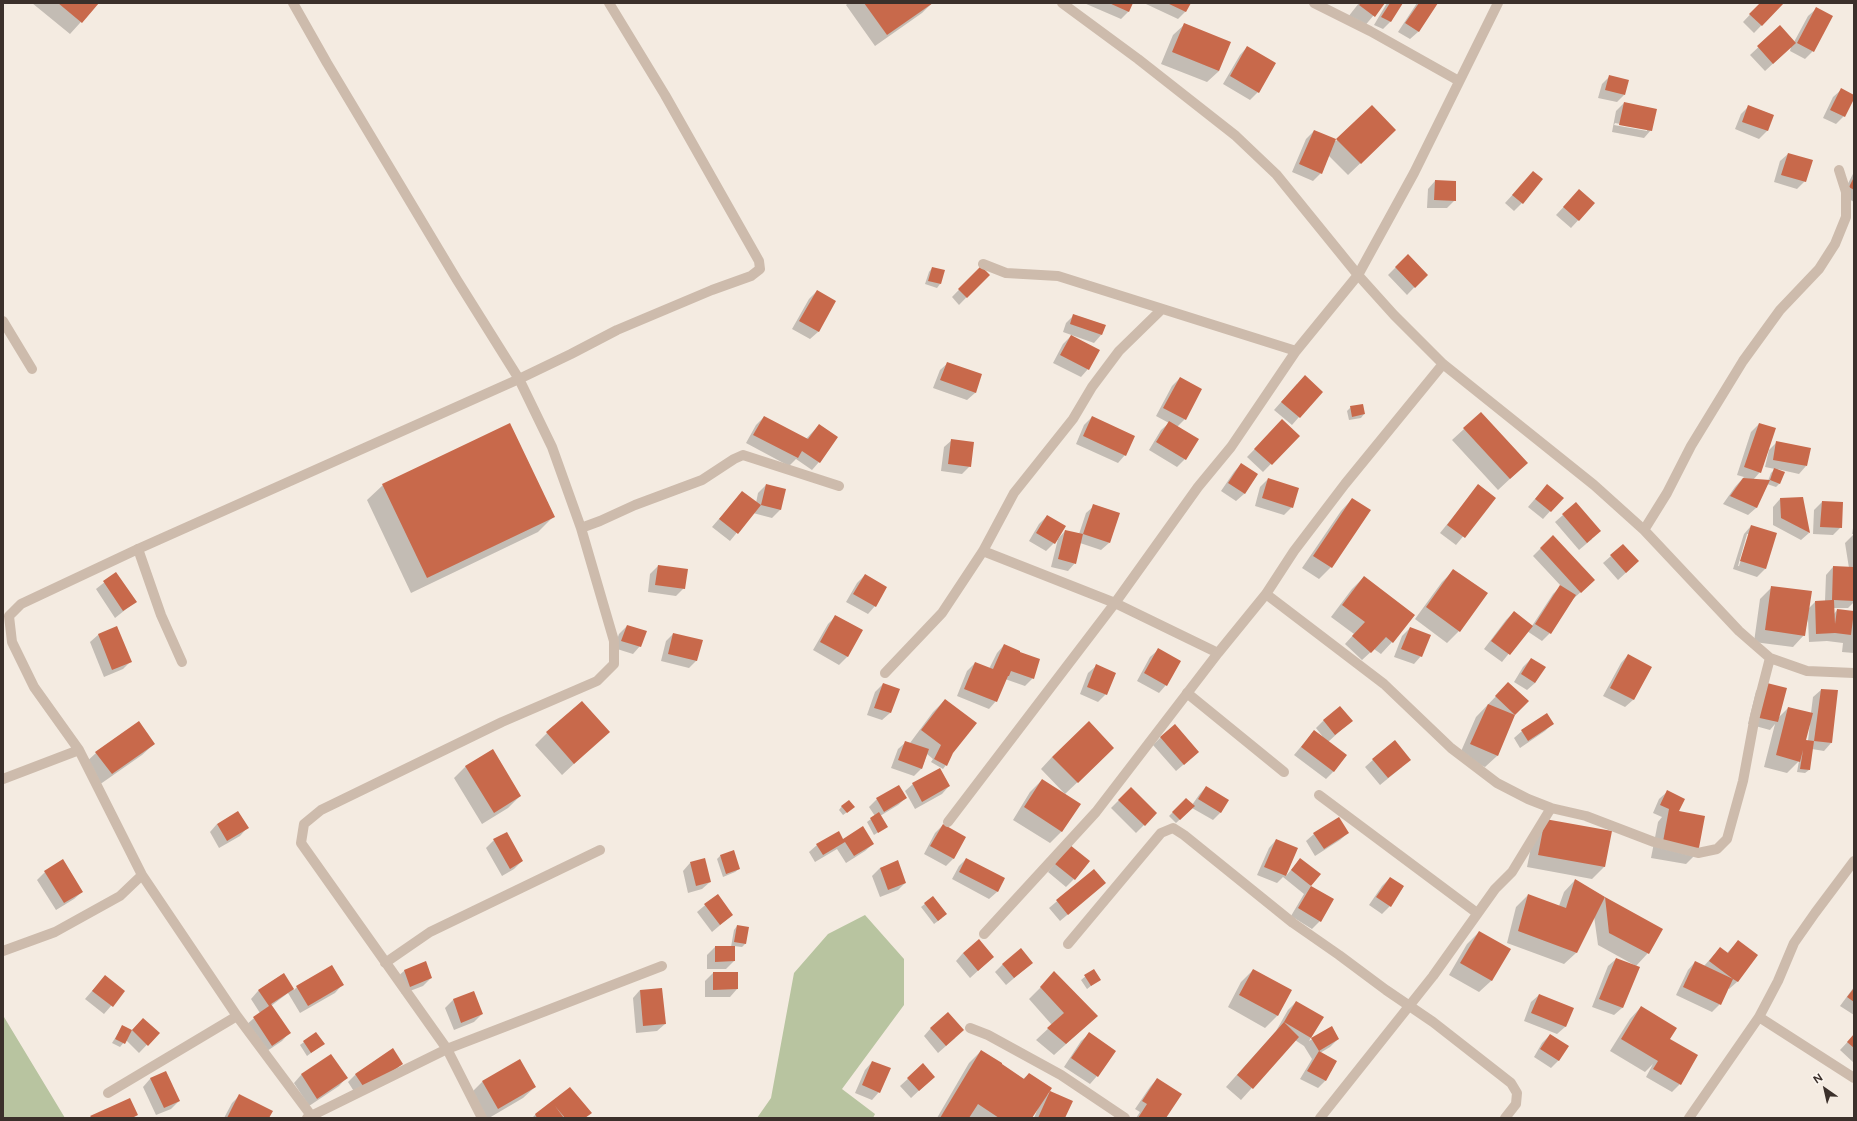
<!DOCTYPE html>
<style>
body{margin:0}
#map{position:relative;width:1857px;height:1121px;overflow:hidden;background:#f4ebe1;font-family:Figtree,sans-serif}
canvas{display:block}
.frame{position:absolute;inset:0;border:4px solid #3b302b;pointer-events:none}
.north{position:absolute;left:1805px;top:1069px;width:40px;height:40px;-webkit-text-stroke:3px #fbf5ee;paint-order:stroke;rotate:326deg;font-size:11px;font-weight:700;line-height:16px;text-align:center;color:#3b302b}
.north::after{content:'';display:block;margin:auto;width:14px;height:18px;background:#3b302b;clip-path:polygon(50% 0,100% 100%,50% 72%,0 100%)}
</style>
<div id="map">
<canvas width="1857" height="1121"></canvas>
<div class="frame"></div>
<div class="north">N</div>
</div>
<script>
const c = document.querySelector('canvas').getContext('2d');
c.lineJoin = 'round';
function fill(path, color) {
  c.fillStyle = color;
  c.fill(path, 'evenodd');
}
function toPath(rows) {
  const path = new Path2D();
  for (const r of rows) {
    path.moveTo(r[0], r[1]);
    for (let i = 2; i < r.length; i += 2) path.lineTo(r[i], r[i + 1]);
  }
  return path;
}
function strokePath(path, color, width, dash) {
  c.strokeStyle = color;
  c.lineWidth = width;
  c.lineCap = dash ? 'butt' : 'round';
  c.setLineDash(dash || []);
  c.stroke(path);
}
fill(toPath([
 [865,915,904,959,904,1005,842,1089,875,1114,873,1118,757,1118,771,1098,794,973,828,934],
 [3,1017,4,1017,65,1118,3,1118]
]), '#b8c4a0');
fill(toPath([
 [32,3,98,3,70,34],
 [848,3,932,3,922,13,875,46,846,5],
 [1084,3,1132,3,1128,12,1121,19],
 [1146,3,1189,3,1186,11,1178,19,1146,4],
 [1359,3,1384,3,1363,28,1348,17],
 [1387,3,1402,3,1390,22,1383,29,1374,25],
 [1417,3,1437,3,1418,32,1410,39,1398,32],
 [1761,3,1783,3,1754,33,1743,22],
 [1816,9,1813,51,1805,59,1790,51,1791,47,1765,71,1750,55,1780,27,1794,42,1808,16],
 [1185,24,1219,71,1207,82,1161,64,1173,35],
 [1247,47,1258,92,1250,100,1223,84,1240,55],
 [1610,76,1624,95,1617,102,1598,98,1602,84],
 [1841,90,1854,97,1844,116,1836,124,1823,118,1833,97],
 [1624,103,1651,130,1644,138,1612,132,1616,111],
 [1615,123,1647,129,1647,131,1614,125],
 [1372,106,1395,130,1348,175,1328,155,1321,173,1313,181,1292,172,1306,139,1314,131,1336,141],
 [1749,106,1773,115,1767,131,1759,139,1735,129,1741,114],
 [1788,154,1805,181,1797,189,1774,182,1780,161],
 [1854,172,1854,202,1842,195],
 [1526,180,1522,203,1514,211,1505,203],
 [1435,181,1455,200,1447,208,1427,208,1428,189],
 [1572,198,1594,203,1571,228,1556,215],
 [981,267,988,275,959,305,952,297],
 [1396,267,1426,275,1407,295,1388,275],
 [932,268,944,271,940,284,937,288,925,284,929,272],
 [817,291,835,301,818,332,810,339,792,329,809,299],
 [1074,315,1104,326,1101,335,1094,343,1063,332,1066,323],
 [1072,335,1088,369,1081,377,1053,363,1063,344],
 [948,363,981,375,975,393,967,400,933,388,940,370],
 [1180,378,1185,419,1177,427,1185,459,1177,467,1149,450,1161,430,1169,423,1156,416,1172,386],
 [1297,384,1299,417,1292,425,1274,410],
 [1351,407,1364,414,1361,418,1349,420,1347,411],
 [764,417,806,439,819,425,819,462,812,470,796,459,789,466,746,443,756,425],
 [1092,417,1125,455,1118,463,1076,444,1084,425],
 [1282,421,1298,436,1263,472,1247,457],
 [1759,424,1760,472,1753,480,1768,481,1771,473,1775,469,1765,467,1769,450,1777,442,1806,466,1799,474,1777,469,1784,473,1779,484,1776,487,1767,484,1756,508,1748,515,1723,504,1735,487,1744,477,1737,475,1751,432],
 [1464,429,1527,463,1498,490,1452,440],
 [952,440,970,466,962,474,941,471,944,447],
 [1241,464,1257,475,1244,494,1236,501,1221,491,1234,472],
 [1268,479,1292,507,1284,515,1255,506,1260,487],
 [383,485,554,516,538,532,411,593,367,500],
 [766,485,785,490,780,510,772,518,753,513,730,541,712,527,742,492,756,503,758,493],
 [1479,485,1495,498,1456,545,1440,533],
 [1540,493,1562,498,1543,519,1528,507],
 [1802,498,1809,533,1801,540,1773,525,1773,507,1780,499],
 [1352,499,1331,567,1319,579,1302,568,1341,511],
 [1822,502,1841,527,1833,535,1813,534,1814,510],
 [1094,506,1109,543,1101,550,1080,543,1075,563,1068,571,1051,567,1058,539,1046,551,1029,541,1039,524,1047,516,1058,539,1065,531,1079,534,1086,513],
 [1563,515,1592,539,1579,550,1555,522],
 [1854,522,1854,534,1852,534],
 [1751,526,1776,534,1765,569,1757,577,1733,569,1744,534],
 [1747,534,1749,534,1739,566,1738,566],
 [1854,534,1854,602,1848,608,1833,608,1834,614,1837,610,1854,613,1854,653,1842,652,1843,643,1827,641,1809,642,1808,619,1804,635,1793,647,1754,642,1760,599,1772,587,1808,609,1815,602,1825,601,1826,575,1833,567,1849,568,1845,543],
 [1553,536,1594,580,1573,599,1550,633,1542,641,1527,631,1502,662,1484,649,1506,620,1514,612,1532,626,1553,594,1561,586,1533,556],
 [1611,556,1630,569,1618,580,1603,563],
 [658,566,684,588,676,596,648,592,650,574],
 [1454,570,1459,631,1447,643,1415,619,1442,582],
 [116,573,135,602,115,618,96,589],
 [865,575,875,606,868,614,846,602,857,583],
 [1364,577,1392,642,1381,654,1374,649,1362,660,1345,644,1354,634,1331,617,1352,589],
 [836,616,862,630,847,657,839,665,813,650,828,624],
 [627,626,640,646,633,654,614,648,619,634],
 [117,627,130,662,123,669,104,677,90,642,98,635],
 [1410,628,1421,656,1414,664,1394,657,1402,636],
 [673,634,697,660,689,668,661,661,666,641],
 [1004,645,1033,678,1025,686,1005,679,996,701,989,709,957,696,967,671,975,663,989,669,997,653],
 [1158,650,1166,685,1159,693,1137,681,1150,657],
 [1628,655,1650,667,1633,700,1625,707,1603,696,1621,663],
 [1531,659,1544,668,1535,683,1527,690,1514,682,1523,667],
 [1096,666,1106,694,1098,702,1080,694,1088,673],
 [1763,683,1779,717,1788,708,1811,713,1813,697,1821,690,1837,691,1831,743,1824,751,1812,749,1809,770,1805,773,1797,772,1799,761,1787,773,1764,767,1775,724,1770,730,1748,724,1756,691],
 [1810,723,1808,741,1804,741],
 [883,684,890,713,882,720,867,715,875,692],
 [1501,691,1527,701,1513,716,1497,756,1485,767,1459,756,1476,717],
 [945,700,951,754,946,765,943,769,931,762,933,759,927,754,922,768,914,776,891,768,898,749,906,742,910,743,933,712],
 [1324,720,1351,721,1328,742,1334,771,1326,779,1294,755,1314,731,1323,737,1316,728],
 [1553,723,1545,731,1520,748,1514,738,1522,731],
 [608,732,562,775,535,745,547,733],
 [1161,737,1190,759,1176,771,1153,745],
 [1394,741,1402,767,1380,785,1365,767],
 [154,744,142,755,99,785,84,764,96,753],
 [1052,757,1101,760,1065,794,1041,769],
 [466,766,520,796,508,808,482,824,454,778],
 [1042,780,1062,831,1050,843,1013,820,1030,792],
 [913,784,949,786,942,794,915,809,905,791],
 [1206,787,1221,812,1213,820,1192,808,1176,823,1169,816,1186,799,1192,805,1199,795],
 [1131,788,1156,813,1136,833,1111,808],
 [1667,792,1698,852,1686,864,1651,858,1658,822,1662,817,1653,813,1659,799],
 [906,798,898,805,880,816,886,827,874,835,867,822,875,816,869,807,877,799],
 [842,806,850,810,843,815,839,810],
 [1545,820,1611,832,1604,867,1592,879,1527,867,1534,832],
 [217,824,247,828,240,836,219,848,210,832],
 [943,825,954,858,946,866,924,854,935,833],
 [1348,833,1340,840,1315,856,1306,841,1314,834],
 [494,840,522,861,514,869,502,876,486,848],
 [843,840,873,844,865,851,846,863,837,849,815,862,809,852,817,845],
 [1276,840,1286,876,1300,859,1319,874,1310,886,1333,899,1320,921,1312,929,1291,916,1304,894,1283,877,1277,883,1257,875,1269,848],
 [1062,854,1074,879,1066,887,1048,872],
 [720,856,739,869,735,872,723,877,717,859],
 [966,859,1004,879,997,892,989,899,952,879,959,866],
 [897,862,905,883,898,890,880,897,872,876,880,868],
 [690,863,710,882,702,889,688,893,683,871],
 [1094,870,1105,883,1060,921,1049,908],
 [45,872,82,892,74,899,56,910,37,880],
 [1390,878,1403,887,1390,906,1382,914,1369,905,1382,886],
 [1575,880,1661,930,1648,953,1636,966,1598,945,1594,916,1576,953,1564,964,1507,943,1516,907,1528,895,1559,906,1564,892],
 [717,895,732,915,712,932,697,912],
 [932,898,942,918,934,924,921,907],
 [737,926,748,928,745,944,742,947,734,946,734,961,726,969,707,969,707,955,715,947,731,947,734,930],
 [1479,932,1509,949,1491,981,1479,992,1449,975,1467,944],
 [1738,941,1757,955,1737,982,1729,989,1728,988,1720,1004,1712,1012,1676,995,1688,970,1695,962,1704,966,1720,948,1727,953],
 [963,953,993,957,970,978,956,961],
 [1616,959,1622,1008,1614,1015,1592,1007,1608,966],
 [426,963,431,978,423,986,402,994,396,978,404,971],
 [1032,963,1006,985,995,972,1003,964],
 [1093,970,1100,979,1087,989,1081,980],
 [1253,970,1291,990,1277,1016,1265,1028,1228,1007,1241,982],
 [713,973,737,973,737,989,730,997,705,997,705,981],
 [283,974,294,990,297,987,342,985,335,993,300,1013,288,993,271,1006,289,1033,282,1041,264,1053,246,1025,260,1013,251,999,258,991],
 [105,976,124,991,104,1014,85,999],
 [1043,985,1097,1016,1054,1055,1036,1040,1052,1025,1029,999],
 [1854,987,1854,1015,1840,1006],
 [640,990,665,1024,657,1031,636,1033,633,998],
 [474,993,482,1014,474,1022,454,1030,445,1008,453,1000],
 [1539,995,1572,1008,1565,1027,1557,1034,1524,1021,1531,1002],
 [1296,1002,1322,1017,1309,1041,1331,1028,1338,1039,1330,1047,1320,1053,1336,1062,1325,1081,1318,1088,1300,1079,1312,1059,1304,1046,1295,1040,1241,1100,1226,1087,1276,1031,1288,1010],
 [1641,1007,1667,1043,1697,1056,1680,1084,1672,1092,1646,1077,1653,1064,1645,1072,1610,1051,1630,1019],
 [143,1019,158,1033,139,1053,126,1040,120,1047,112,1043,122,1027,131,1031],
 [931,1028,955,1038,938,1053,924,1036],
 [1089,1034,1097,1076,1090,1084,1064,1067,1081,1041],
 [1550,1035,1559,1060,1551,1068,1534,1057,1542,1043],
 [1854,1035,1854,1063,1840,1050],
 [304,1042,323,1044,307,1056,300,1045],
 [981,1051,1023,1079,1029,1074,1047,1095,1050,1092,1064,1118,1034,1118,1038,1108,1031,1118,937,1118,969,1063],
 [331,1055,346,1078,339,1086,309,1106,294,1083,301,1075],
 [872,1062,879,1092,872,1100,855,1093,865,1070],
 [402,1064,394,1071,357,1096,348,1082,356,1074],
 [923,1065,926,1084,911,1098,900,1086],
 [165,1072,179,1101,171,1109,156,1115,143,1087,150,1079],
 [1157,1079,1164,1118,1136,1118,1140,1112,1135,1109,1150,1087],
 [482,1082,535,1087,523,1098,489,1118,485,1118,471,1093],
 [570,1088,585,1118,532,1118,535,1115],
 [239,1096,268,1118,224,1118,232,1103]
]), '#0003');
fill(toPath([
 [58,3,99,3,82,23],
 [864,3,933,3,887,35],
 [1109,3,1133,3,1129,12],
 [1167,3,1191,3,1186,12],
 [1361,3,1385,3,1375,17,1359,5],
 [1390,3,1403,3,1391,22,1381,17],
 [1419,3,1438,3,1419,32,1405,23],
 [1760,3,1784,3,1762,26,1749,14],
 [1816,7,1833,16,1814,52,1797,43],
 [1184,23,1231,42,1219,71,1172,52],
 [1780,25,1796,43,1773,64,1757,46],
 [1247,46,1276,63,1259,93,1230,76],
 [1609,75,1629,80,1625,95,1605,90],
 [1841,88,1854,95,1854,99,1845,117,1830,110],
 [1624,102,1657,109,1652,131,1619,125],
 [1372,105,1396,130,1361,164,1336,139,1322,174,1299,164,1314,130,1336,139],
 [1748,105,1774,115,1768,131,1742,122],
 [1788,153,1813,160,1806,182,1781,175],
 [1533,171,1543,179,1523,204,1512,195],
 [1854,177,1854,190,1849,187],
 [1435,180,1456,181,1456,201,1434,200],
 [1579,189,1595,203,1579,221,1563,207],
 [1408,254,1428,275,1415,288,1395,267],
 [981,266,990,275,967,298,958,289],
 [932,267,945,270,941,284,928,281],
 [817,290,836,301,819,332,799,321],
 [1073,314,1106,325,1102,335,1070,324],
 [1071,335,1100,350,1089,370,1060,355],
 [947,362,982,374,976,393,940,380],
 [1305,375,1323,392,1300,418,1281,402],
 [1180,377,1202,389,1186,420,1163,408],
 [1363,404,1365,414,1352,417,1350,406],
 [1481,412,1528,463,1510,479,1463,428],
 [764,416,808,439,819,424,838,437,820,463,802,451,798,458,753,435],
 [1092,416,1135,436,1126,456,1083,436],
 [1282,419,1300,436,1272,465,1254,449],
 [1169,421,1199,439,1186,460,1156,442],
 [510,423,555,517,427,578,382,484],
 [1759,423,1776,428,1761,473,1744,467],
 [951,439,974,442,971,467,948,464],
 [1776,441,1811,448,1807,466,1773,460],
 [1241,463,1258,474,1245,494,1228,483],
 [1774,468,1785,472,1780,484,1770,480],
 [1268,478,1299,488,1293,508,1262,498],
 [1743,478,1770,480,1757,508,1730,496],
 [766,484,786,489,781,510,761,505,738,534,719,519,742,491,761,505],
 [1478,484,1496,498,1465,538,1447,525],
 [1547,484,1564,498,1551,512,1535,499],
 [1803,497,1810,533,1781,518,1780,498],
 [1352,498,1371,510,1332,568,1313,556],
 [1822,501,1843,502,1842,528,1820,527],
 [1576,502,1601,531,1587,543,1562,514],
 [1093,504,1120,513,1110,543,1083,534],
 [1047,515,1066,526,1055,544,1036,533],
 [1751,525,1777,533,1766,569,1740,561],
 [1065,530,1083,534,1076,564,1058,559],
 [1553,535,1595,580,1581,593,1540,548],
 [1623,544,1639,561,1626,573,1610,555],
 [658,565,688,569,685,589,655,585],
 [1833,566,1854,567,1854,601,1834,600,1835,624,1837,609,1854,611,1851,635,1835,633,1816,634,1815,601,1832,600],
 [1453,569,1488,593,1460,632,1426,607],
 [116,572,137,602,123,611,103,581],
 [865,574,887,587,876,607,853,594],
 [1364,576,1415,615,1393,643,1386,637,1371,653,1352,636,1365,622,1342,605],
 [1560,585,1576,595,1551,634,1535,624],
 [1771,586,1812,591,1805,636,1765,630],
 [1514,611,1533,626,1510,655,1491,641],
 [835,615,863,630,848,657,820,642],
 [627,625,647,631,641,647,621,641],
 [117,626,132,662,112,670,98,634],
 [1410,627,1431,635,1422,657,1401,649],
 [673,633,703,640,697,661,668,654],
 [1004,644,1020,651,1020,652,1040,659,1034,679,1011,671,1009,676,1008,676,997,702,964,689,975,662,993,669],
 [1158,648,1181,661,1167,686,1144,673],
 [1628,654,1652,667,1634,700,1610,688],
 [1531,658,1546,667,1535,683,1521,674],
 [1096,664,1116,673,1107,695,1087,687],
 [1508,682,1529,701,1515,715,1498,756,1470,744,1488,704,1515,715,1495,696],
 [1763,682,1787,688,1778,722,1755,717],
 [883,683,900,689,891,713,874,708],
 [1821,689,1838,690,1832,743,1814,741],
 [945,699,977,723,953,753,947,766,934,759,941,745,921,730],
 [582,701,610,732,574,764,546,732],
 [1340,706,1353,721,1335,735,1323,720],
 [1788,707,1813,713,1806,740,1814,741,1810,770,1800,769,1803,750,1800,762,1776,755],
 [1547,713,1554,724,1528,741,1521,730],
 [139,721,155,744,112,774,95,752],
 [1089,721,1114,748,1078,783,1052,757],
 [1175,724,1199,752,1184,765,1160,737],
 [1314,730,1347,755,1334,772,1301,747],
 [1395,740,1411,760,1388,778,1372,759],
 [905,741,929,749,922,769,898,760],
 [493,749,521,796,494,813,465,766],
 [940,768,950,786,922,802,912,783],
 [1042,779,1081,804,1062,832,1024,807],
 [899,785,907,798,884,812,876,798],
 [1206,786,1229,800,1221,813,1198,799],
 [1131,787,1157,813,1145,826,1118,800],
 [1667,790,1685,799,1679,811,1705,816,1698,853,1662,847,1669,809,1660,805],
 [1186,798,1195,806,1180,820,1172,812],
 [849,800,855,807,847,813,841,806],
 [238,811,249,828,227,841,217,824],
 [879,812,888,827,878,833,870,818],
 [1339,817,1349,833,1324,849,1313,833],
 [1545,819,1612,831,1605,867,1538,855],
 [943,824,966,837,954,859,930,846],
 [863,826,874,844,854,856,845,842,823,855,816,844,839,831,843,839],
 [507,832,523,861,510,869,493,839],
 [1276,839,1298,848,1286,876,1264,867],
 [1070,845,1090,861,1075,880,1055,864],
 [734,850,740,869,726,874,720,855],
 [705,858,711,882,696,886,690,862],
 [966,858,1005,878,998,892,959,872],
 [1300,858,1321,874,1311,886,1291,870],
 [63,859,83,892,64,903,44,871],
 [898,860,906,883,888,890,880,868],
 [1094,869,1106,883,1068,915,1056,900],
 [1390,877,1404,886,1391,907,1376,897],
 [1575,879,1605,897,1577,953,1518,931,1528,894,1566,908],
 [1311,886,1334,899,1321,922,1298,908],
 [718,894,733,915,720,925,704,904],
 [933,896,947,914,938,921,924,903],
 [1605,897,1663,929,1649,954,1609,933],
 [737,925,749,927,746,944,734,942],
 [1479,931,1511,949,1492,981,1460,963],
 [979,939,994,957,978,971,963,953],
 [1738,940,1758,955,1738,982,1733,979,1721,1005,1683,987,1695,961,1733,979,1709,961,1720,947,1728,953],
 [715,946,735,946,735,961,715,962],
 [1021,948,1033,963,1014,978,1002,964],
 [1616,958,1640,967,1623,1008,1599,999],
 [426,961,432,978,410,987,404,970],
 [332,965,344,985,308,1006,296,986],
 [1094,969,1101,980,1091,986,1084,975],
 [1253,969,1292,990,1278,1016,1239,995],
 [1054,971,1098,1016,1066,1044,1047,1028,1064,1013,1040,987],
 [713,972,738,972,738,989,713,990],
 [284,973,294,989,271,1004,291,1033,272,1046,253,1017,269,1006,258,990],
 [105,975,125,991,113,1007,92,991],
 [662,988,666,1024,643,1026,640,990],
 [1854,988,1854,1002,1847,997],
 [474,991,483,1014,461,1023,453,999],
 [1539,994,1574,1008,1566,1027,1531,1013],
 [1296,1001,1324,1017,1311,1038,1284,1022],
 [1641,1006,1677,1028,1670,1039,1698,1055,1681,1085,1653,1069,1658,1061,1621,1039],
 [948,1012,964,1030,946,1046,930,1028],
 [143,1018,160,1033,148,1046,132,1030],
 [1284,1022,1299,1037,1253,1089,1237,1075],
 [122,1025,132,1030,125,1044,115,1039],
 [1332,1026,1339,1039,1319,1051,1337,1061,1326,1081,1307,1071,1319,1051,1311,1038],
 [316,1032,325,1044,311,1053,303,1041],
 [1089,1032,1116,1051,1098,1077,1071,1058],
 [1550,1034,1569,1046,1559,1061,1540,1049],
 [1854,1034,1854,1048,1847,1042],
 [393,1048,403,1064,365,1089,355,1074],
 [981,1050,1002,1063,1002,1064,1024,1079,1029,1073,1052,1088,1050,1091,1073,1101,1065,1118,1038,1118,1050,1091,1032,1118,999,1118,978,1104,969,1118,940,1118],
 [331,1054,348,1078,317,1099,301,1074],
 [520,1059,536,1087,498,1109,482,1081],
 [872,1061,891,1068,880,1093,862,1085],
 [923,1063,935,1077,919,1091,907,1078],
 [166,1071,180,1101,164,1108,150,1078],
 [1157,1078,1182,1094,1166,1118,1138,1118,1147,1104,1142,1101],
 [570,1087,592,1113,585,1118,565,1118,555,1106,564,1118,537,1118,535,1114],
 [239,1094,273,1111,269,1118,227,1118],
 [130,1098,138,1115,132,1118,92,1118,90,1116]
]), '#c8694b');
strokePath(toPath([
 [138,549,161,615,182,662],
 [1187,693,1284,772]
]), '#cdbbac', 10);
strokePath(toPath([
 [293,3,327,63,457,280,519,379,552,447,581,528,614,641,614,664,597,681,502,722,321,810,304,824,301,843,447,1049,482,1118],
 [1062,3,1138,59,1236,136,1276,174,1358,275,1394,315,1443,364,1594,485,1644,530,1739,631,1770,658,1807,671,1854,673],
 [1314,3,1370,31,1459,81],
 [983,264,1006,273,1058,276,1296,351],
 [3,321,32,369],
 [581,528,600,521,635,505,702,480,734,459,743,455,839,486],
 [1644,530,1667,493,1691,446,1743,361,1780,310,1819,269,1835,244,1846,217,1846,192,1839,170],
 [983,551,1115,603,1218,653],
 [1266,594,1384,684,1451,748,1497,783,1528,799,1551,808,1586,816,1654,842,1698,853,1717,849,1727,839,1743,781,1755,716,1770,658],
 [885,673,942,613,983,551,1014,493,1073,419,1092,387,1119,351,1161,310],
 [3,779,79,750],
 [1319,795,1477,913],
 [948,822,1115,603,1198,487,1231,447,1296,351,1358,275,1414,173,1498,3],
 [984,934,1096,812,1218,653,1266,594,1294,551,1345,484,1443,364],
 [1068,944,1161,833,1173,828,1184,835,1293,923,1339,955,1386,990,1433,1022,1511,1083,1517,1093,1516,1104,1505,1118],
 [3,951,55,932,120,896,142,875],
 [385,963,430,932,600,850],
 [1759,1017,1854,1078],
 [970,1028,988,1035,1061,1075,1125,1118],
 [108,1093,237,1016],
 [307,1118,447,1049,662,966],
 [313,1118,237,1016,142,875,79,750,34,687,12,642,9,616,21,604,138,549,519,379,571,354,617,330,712,290,751,276,760,269,759,261,665,95,609,3],
 [1320,1118,1433,976,1495,889,1512,872,1551,808],
 [1689,1118,1759,1017,1778,981,1794,943,1815,913,1854,861]
]), '#cdbbac', 10);
</script>
